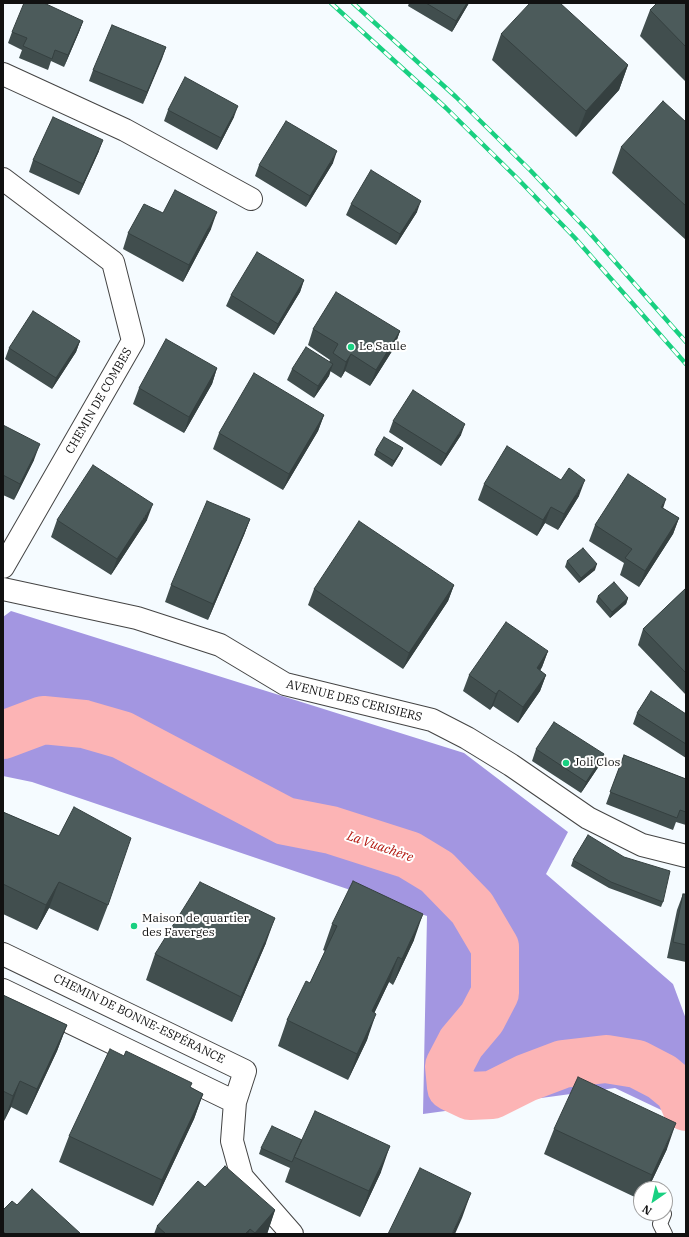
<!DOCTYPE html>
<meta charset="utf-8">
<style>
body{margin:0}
#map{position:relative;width:689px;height:1237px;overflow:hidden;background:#f5fbff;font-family:"IBM Plex Serif",serif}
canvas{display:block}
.frame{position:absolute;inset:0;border:4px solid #111;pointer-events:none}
.north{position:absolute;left:633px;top:1181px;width:40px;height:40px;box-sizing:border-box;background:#fff;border:1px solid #a0a0a0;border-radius:50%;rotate:214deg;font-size:11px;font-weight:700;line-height:16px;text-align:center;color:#111}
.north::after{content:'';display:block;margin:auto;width:14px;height:18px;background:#19d081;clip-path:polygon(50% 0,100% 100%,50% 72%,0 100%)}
</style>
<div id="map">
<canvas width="689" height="1237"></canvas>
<div class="frame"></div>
<div class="north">N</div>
</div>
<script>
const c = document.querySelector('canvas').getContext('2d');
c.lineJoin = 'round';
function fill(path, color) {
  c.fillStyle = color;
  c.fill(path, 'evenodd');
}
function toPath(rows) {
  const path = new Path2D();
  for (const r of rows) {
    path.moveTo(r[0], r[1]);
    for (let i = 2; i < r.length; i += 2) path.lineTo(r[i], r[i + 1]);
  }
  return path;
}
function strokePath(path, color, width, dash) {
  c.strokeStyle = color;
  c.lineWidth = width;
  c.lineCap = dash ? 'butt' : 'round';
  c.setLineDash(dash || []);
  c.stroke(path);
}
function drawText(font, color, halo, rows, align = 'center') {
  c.font = font + ' "IBM Plex Serif",serif';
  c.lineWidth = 4;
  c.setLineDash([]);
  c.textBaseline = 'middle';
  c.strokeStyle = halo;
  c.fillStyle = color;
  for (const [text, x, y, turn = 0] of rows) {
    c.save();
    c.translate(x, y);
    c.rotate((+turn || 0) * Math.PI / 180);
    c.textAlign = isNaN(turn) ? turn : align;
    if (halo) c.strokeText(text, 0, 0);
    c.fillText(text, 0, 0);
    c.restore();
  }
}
fill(toPath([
 [11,611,464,753,568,832,546,874,673,984,686,1019,686,1127,678,1118,615,1088,423,1114,427,916,32,782,3,776,3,617]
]), '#a396e1');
strokePath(toPath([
 [3,735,43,720,84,724,122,735,285,821,331,830,409,855,437,872,472,908,495,947,495,993,482,1018,461,1043,449,1066,451,1087,470,1096,492,1095,526,1078,563,1064,606,1059,637,1064,662,1077,679,1091,686,1107]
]), '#fcb4b5', 48);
const lane = toPath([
 [664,1214,660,1224,665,1234]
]);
const street = toPath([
 [3,74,125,130,251,199],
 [3,179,113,262,133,341,3,567],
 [3,589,137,618,220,645,285,684,432,720,467,738,511,765,588,818,642,845,686,856],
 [3,954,245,1071,235,1102,232,1141,242,1177,292,1234],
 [3,990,235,1102]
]);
strokePath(lane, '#444', 16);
strokePath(street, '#444', 24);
strokePath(lane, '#fff', 14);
strokePath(street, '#fff', 22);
const rail = toPath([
 [331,3,446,108,518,179,575,238,686,364],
 [353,3,456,97,530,170,588,231,686,342]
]);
strokePath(rail, '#19d081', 4.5);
strokePath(rail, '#fff', 3, [9]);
fill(toPath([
 [409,3,469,3,452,32,408,6],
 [686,3,686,82,640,36,650,10],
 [83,21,79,32,64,67,51,61,48,70,19,58,22,50,8,43,12,32],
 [501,34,628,65,619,90,576,137,492,60],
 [166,47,143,104,89,81,93,70],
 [168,110,234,117,217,150,164,121],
 [686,122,686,240,612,173,621,147],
 [99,151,79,195,29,172,33,160],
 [333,163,306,207,255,176,259,165],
 [351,204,417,212,396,245,346,215],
 [163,213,211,229,183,282,123,249,128,233],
 [304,280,300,292,274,335,226,306,231,295],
 [313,329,400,331,394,348,370,386,345,371,341,378,330,371,329,376,314,398,287,380,292,369,329,362,330,360,308,345],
 [80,341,76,352,52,389,5,359,9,348],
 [217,368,212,384,184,433,133,404,139,388],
 [324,415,318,431,283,490,213,449,219,433],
 [393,421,461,435,441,466,389,432],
 [3,425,34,460,14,500,3,495],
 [403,448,400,454,392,467,374,455,376,450],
 [484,484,579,496,558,530,545,523,537,536,478,500],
 [663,508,679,518,673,534,639,587,620,575,624,563,589,541,595,525],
 [250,519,244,535,208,620,165,602,171,585],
 [57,520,147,520,111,575,51,537],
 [567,561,595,570,579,583,565,567],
 [454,585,448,601,403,669,308,605,314,589],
 [686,588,686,695,638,645,643,629],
 [598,596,628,598,626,604,610,618,596,602],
 [548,651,542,667,540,671,546,675,540,691,518,723,493,706,490,710,463,691,469,675],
 [637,713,686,714,686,758,633,724],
 [536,749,599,766,581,793,532,761],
 [624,755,686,779,686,825,676,822,673,830,606,804],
 [3,812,59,836,108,905,98,931,49,908,37,930,3,914],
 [573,860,663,902,661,907,609,888,571,866],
 [683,894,686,894,686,962,667,958,677,910],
 [332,924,414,940,393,985,389,982,374,1013,367,1040,348,1080,278,1046,287,1020,310,983,325,951,323,950],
 [266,943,232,1022,146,980,155,954],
 [3,995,67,1025,57,1051,27,1115,11,1107,4,1121,3,1121],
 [190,1087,203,1094,194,1119,153,1206,59,1162,69,1136],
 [554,1129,667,1149,648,1189,641,1189,641,1200,544,1154],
 [302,1140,381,1172,360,1217,285,1182,290,1168,259,1154,261,1148],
 [205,1187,275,1210,267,1234,154,1234,157,1226]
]), '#414e4e');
fill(toPath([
 [467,3,469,3,452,32,456,21],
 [83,21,79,32,64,67,68,55],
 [166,47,162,59,143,104,147,92],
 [628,65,619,90,576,137,586,111],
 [238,106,234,117,217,150,221,138],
 [103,140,99,151,79,195,83,184],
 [337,151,333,163,306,207,310,196],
 [421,201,417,212,396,245,400,234],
 [217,212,211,229,183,282,189,265],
 [304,280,300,292,274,335,278,324],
 [400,331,394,348,370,386,376,370],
 [80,341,76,352,52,389,56,378],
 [351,354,345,371,341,378,346,362],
 [333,364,329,376,314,398,318,386],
 [217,368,212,384,184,433,189,417],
 [324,415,318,431,283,490,289,474],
 [465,424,461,435,441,466,446,454],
 [40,444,34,460,14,500,20,484],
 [403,448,400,454,392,467,394,461],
 [585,480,579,496,558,530,564,514],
 [666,499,661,515,661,507],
 [153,504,147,520,111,575,117,559],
 [551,507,545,523,537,536,543,520],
 [679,518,673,534,639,587,645,571],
 [250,519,244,535,208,620,213,604],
 [597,564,595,570,579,583,581,578],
 [454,585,448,601,403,669,409,653],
 [628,598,626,604,610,618,612,612],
 [548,651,542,667,531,684,537,668],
 [546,675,540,691,518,723,523,707],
 [499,690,493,706,490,710,496,694],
 [604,754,599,766,581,793,586,782],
 [59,882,49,908,37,930,46,905],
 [423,914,414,940,393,985,402,959],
 [275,918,266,943,232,1022,241,997],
 [398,957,389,982,363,1037,372,1011],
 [376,1014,367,1040,348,1080,357,1054],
 [67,1025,57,1051,27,1115,37,1089],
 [20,1081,11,1107,4,1121,13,1096],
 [203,1094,194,1119,153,1206,162,1180],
 [676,1123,667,1149,648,1189,647,1189,652,1175],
 [390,1146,381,1172,360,1217,369,1191],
 [471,1193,462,1218,455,1234,452,1234],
 [275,1210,267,1234,254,1234,255,1233],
 [250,1229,248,1234,245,1234]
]), '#354040');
const building = toPath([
 [24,3,44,3,83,21,68,55,55,50,52,59,23,46,27,38,12,32,24,3],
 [426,3,467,3,456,21,426,3],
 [530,3,560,3,628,65,586,111,501,34,530,3],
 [657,3,686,3,686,47,650,10,657,3],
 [112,25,166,47,147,92,93,70,112,25],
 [185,77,238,106,221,138,168,110,185,77],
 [663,101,686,122,686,206,621,147,663,101],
 [53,117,103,140,83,184,33,160,53,117],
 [286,121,337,151,310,196,259,165,286,121],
 [371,170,421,201,400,234,351,204,371,170],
 [175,190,217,212,189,265,128,233,144,204,163,213,175,190],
 [257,252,304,280,278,324,231,295,257,252],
 [336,292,400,331,376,370,351,354,346,362,333,353,338,344,313,329,336,292],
 [33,311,80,341,56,378,9,348,33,311],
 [166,339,217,368,189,417,139,388,166,339],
 [306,347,333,364,318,386,292,369,306,347],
 [254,373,324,415,289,474,219,433,254,373],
 [413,390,465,424,446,454,393,421,413,390],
 [3,425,40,444,20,484,3,475,3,425],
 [384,437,403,448,394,461,376,450,384,437],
 [507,446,561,480,569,468,585,480,564,514,551,507,543,520,484,484,507,446],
 [93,465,153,504,117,559,57,520,93,465],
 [628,474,666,499,661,507,679,518,645,571,625,558,632,549,595,525,628,474],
 [207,501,250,519,213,604,171,585,207,501],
 [359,521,454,585,409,653,314,589,359,521],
 [583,548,597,564,581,578,567,561,583,548],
 [614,582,628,598,612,612,598,596,614,582],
 [686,588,686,673,643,629,686,588],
 [506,622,548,651,537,668,546,675,523,707,499,690,496,694,469,675,506,622],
 [651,691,686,714,686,744,637,713,651,691],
 [554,722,604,754,586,782,536,749,554,722],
 [624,755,686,779,686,812,680,810,677,818,610,792,624,755],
 [74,807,131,838,108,905,59,882,46,905,3,884,3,812,59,836,74,807],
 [588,835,624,857,670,871,663,902,611,882,573,860,588,835],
 [353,881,423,914,402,959,398,957,372,1011,376,1014,357,1054,287,1020,306,981,310,983,337,926,332,924,353,881],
 [200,882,275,918,241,997,155,954,200,882],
 [683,894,686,894,686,945,673,942,683,894],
 [3,995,67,1025,37,1089,20,1081,13,1096,3,1091,3,995],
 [110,1049,124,1056,126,1051,192,1083,190,1087,203,1094,162,1180,69,1136,110,1049],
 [578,1077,676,1123,652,1175,554,1129,578,1077],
 [315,1111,390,1146,369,1191,294,1157,315,1111],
 [272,1126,302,1140,292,1162,261,1148,272,1126],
 [225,1166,275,1210,255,1233,250,1229,245,1234,166,1234,157,1226,198,1181,205,1187,225,1166],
 [420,1168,471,1193,452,1234,388,1234,420,1168],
 [32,1189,81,1234,6,1234,3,1231,3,1210,12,1201,17,1205,32,1189]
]);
fill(building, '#4c5b5b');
strokePath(building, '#354040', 1);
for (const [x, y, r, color] of [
 [351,347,4,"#19d081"],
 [566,763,4,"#19d081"],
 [134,926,4,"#19d081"]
]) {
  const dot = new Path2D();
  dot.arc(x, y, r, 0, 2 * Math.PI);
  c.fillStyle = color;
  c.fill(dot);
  strokePath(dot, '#fff', 1.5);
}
drawText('12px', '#111', '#fff', [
 ["Le Saule",359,347],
 ["Joli Clos",574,763],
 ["Maison de quartier",142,919],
 ["des Faverges",142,933]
], 'left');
drawText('12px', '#111', '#fff', [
 ["CHEMIN DE COMBES",99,401,-60],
 ["AVENUE DES CERISIERS",354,701,14],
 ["CHEMIN DE BONNE-ESPÉRANCE",139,1019,26]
]);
drawText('italic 13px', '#b1140b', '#fff', [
 ["La Vuachère",380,847,19]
]);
</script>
